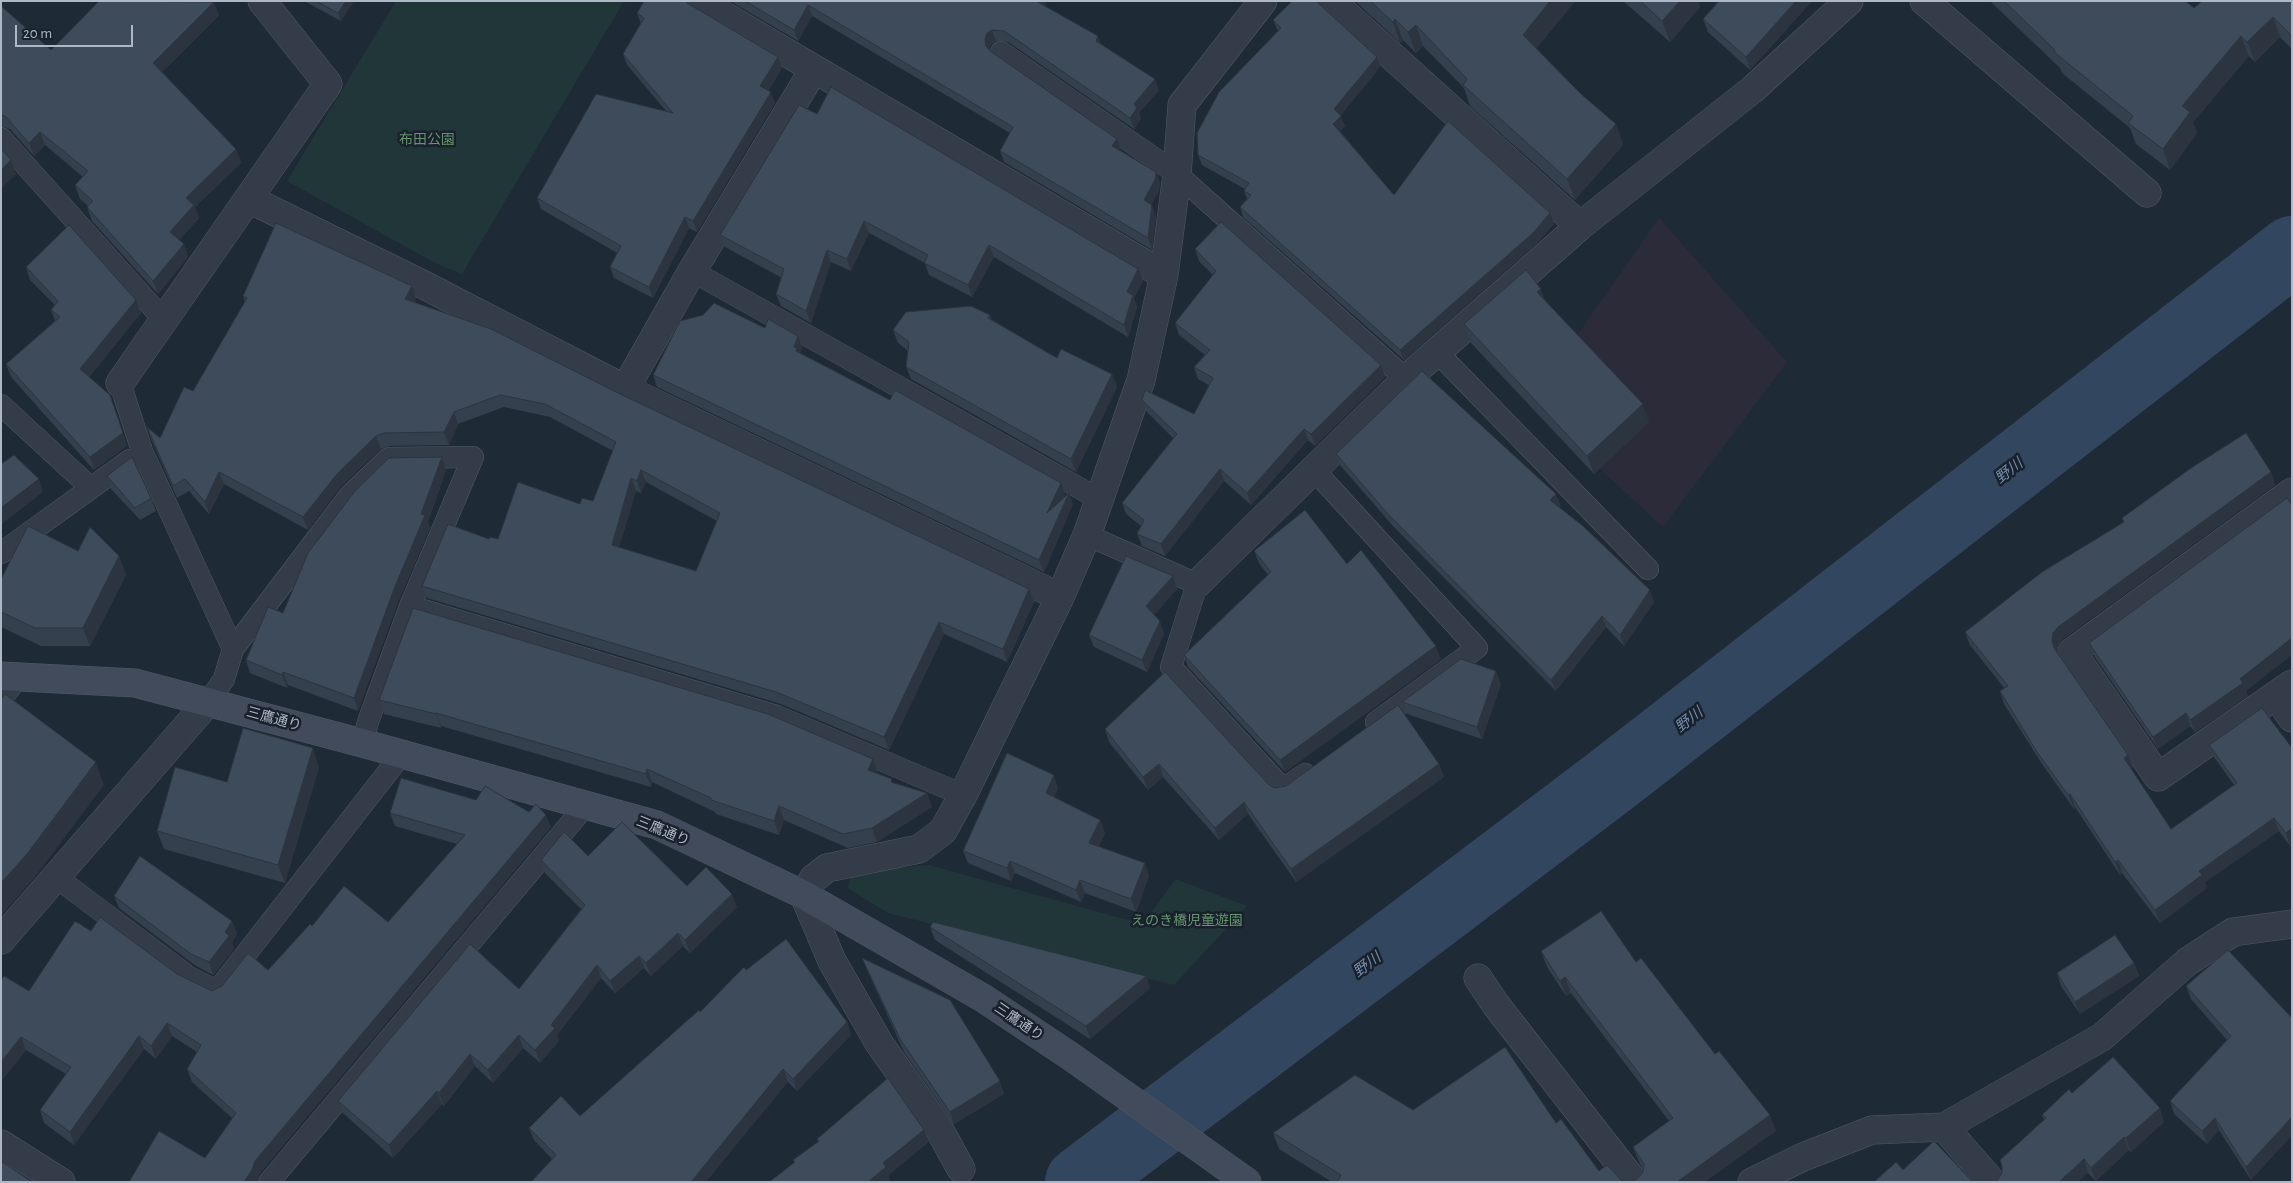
<!DOCTYPE html>
<meta charset="utf-8">
<style>
body{margin:0}
#map{position:relative;width:2293px;height:1183px;overflow:hidden;background:#1f2a37;font-family:"Alegreya Sans",sans-serif}
canvas{display:block}
.frame{position:absolute;inset:0;border:2px solid #adb7c5;pointer-events:none}
.scale{position:absolute;left:15px;top:25px;width:118px;height:22px;box-sizing:border-box;border:2px solid #adb7c5;border-top:0;padding-left:6px;font-size:15px;line-height:18px;white-space:nowrap;color:#adb7c5;-webkit-text-stroke:4px #19212c;paint-order:stroke}
</style>
<div id="map">
<canvas width="2293" height="1183"></canvas>
<div class="frame"></div>
<div class="scale">20 m</div>
</div>
<script>
const c = document.querySelector('canvas').getContext('2d');
c.lineJoin = 'round';
function fill(path, color) {
  c.fillStyle = color;
  c.fill(path, 'evenodd');
}
function toPath(rows) {
  const path = new Path2D();
  for (const r of rows) {
    path.moveTo(r[0], r[1]);
    for (let i = 2; i < r.length; i += 2) path.lineTo(r[i], r[i + 1]);
  }
  return path;
}
function strokePath(path, color, width, dash) {
  c.strokeStyle = color;
  c.lineWidth = width;
  c.lineCap = dash ? 'butt' : 'round';
  c.setLineDash(dash || []);
  c.stroke(path);
}
function drawText(font, color, halo, rows, align = 'center') {
  c.font = font + ' "Alegreya Sans","Noto Sans JP",sans-serif';
  c.lineWidth = 5;
  c.setLineDash([]);
  c.textBaseline = 'middle';
  c.strokeStyle = halo;
  c.fillStyle = color;
  for (const [text, x, y, turn = 0] of rows) {
    c.save();
    c.translate(x, y);
    c.rotate((+turn || 0) * Math.PI / 180);
    c.textAlign = isNaN(turn) ? turn : align;
    if (halo) c.strokeText(text, 0, 0);
    c.fillText(text, 0, 0);
    c.restore();
  }
}
fill(toPath([
 [1659,218,1787,362,1663,527,1529,404]
]), '#2c2b39');
fill(toPath([
 [396,1,624,1,462,274,435,263,287,181],
 [929,865,1142,924,1176,879,1247,906,1174,985,888,913,847,888,853,872]
]), '#213638');
strokePath(toPath([
 [1080,1182,1609,782,2292,251]
]), '#32465f', 70);
const service = toPath([
 [1001,52,1177,174,1406,379],
 [1,138,164,320],
 [692,271,1099,499],
 [1437,352,1648,569],
 [120,383,142,451,233,649,224,679,208,702],
 [1,405,91,488],
 [1314,470,1477,648,1376,722],
 [1087,535,1197,584,1171,667,1283,789,1305,774],
 [1,553,130,460],
 [233,649,350,495,389,458,473,457,410,606,777,716,963,795],
 [1,700,18,677],
 [362,743,369,719,410,606],
 [56,877,189,977,217,991,402,754],
 [269,1182,586,805]
]);
const minor = toPath([
 [699,1,1164,275],
 [1331,1,1580,226],
 [1924,1,2147,193],
 [249,199,422,284,625,389,1060,597],
 [120,383,328,84,262,1],
 [625,389,692,271,814,69],
 [2292,492,2072,652,2158,777,2292,684],
 [1197,584,1406,379,1580,226,1753,89,1849,1],
 [2276,695,2292,718],
 [1,940,208,702],
 [1478,978,1496,1005,1634,1182],
 [1944,1127,1992,1182],
 [1,1144,61,1182],
 [961,1169,938,1127,879,1043,832,961,804,895,813,879,827,868,919,849,943,831,963,795,1060,597,1087,535,1141,380,1164,275,1177,174,1182,105,1263,1],
 [1752,1182,1803,1157,1872,1130,1944,1127,2102,1037,2187,962,2233,932,2292,924]
]);
const secondary = toPath([
 [1,676,135,683,362,743,657,825,804,895,983,998,1073,1058,1247,1182]
]);
strokePath(service, '#505a66', 22);
strokePath(minor, '#505a66', 29);
strokePath(secondary, '#505a66', 29);
strokePath(service, '#333c48', 21);
strokePath(minor, '#333c48', 28);
strokePath(secondary, '#414b5b', 28);
fill(toPath([
 [304,1,354,1,341,21],
 [730,1,1045,1,1046,4,1044,6,1101,44,1159,90,1139,113,1141,119,1134,129,1008,42,996,41,991,45,989,50,1120,150,1156,172,1160,183,1159,191,1151,205,1156,216,1152,250,1004,162,1000,151,1010,133,812,16,798,41],
 [1355,1,1575,1,1536,49,1581,94,1616,124,1623,145,1575,200,1470,106,1464,88,1423,46,1416,53,1403,40,1400,43],
 [1623,1,1698,1,1700,7,1670,42],
 [1719,1,1812,1,1750,70,1708,32,1703,19],
 [1990,1,2185,1,2194,8,2292,1,2292,49,2280,37,2255,62,2249,56,2193,122,2197,133,2170,170,2136,144,2130,128,2062,73,2060,68],
 [1317,2,1380,67,1340,116,1345,126,1340,131,1394,195,1550,213,1554,224,1537,243,1404,360,1243,217,1240,207,1247,199,1244,191,1245,189,1202,165,1198,155,1278,31,1273,20],
 [687,3,782,68,768,91,775,103,697,232,689,228,653,298,614,278,610,267,617,253,541,209,537,198,667,112,627,65,623,54,641,24,637,13],
 [1,6,51,50,219,15,162,72,236,149,241,163,195,207,199,218,179,240,184,244,188,257,158,294,92,221,87,207,88,206,80,199,75,185,83,177,45,145,34,156,10,129,1,126],
 [799,105,1138,269,1143,281,1134,298,1137,307,1128,337,994,257,972,297,929,275,925,263,869,233,851,271,831,262,811,323,781,306,776,294,782,278,725,247,720,235],
 [1195,249,1381,365,1385,377,1315,446,1308,440,1251,505,1224,481,1165,556,1142,546,1137,534,1141,526,1126,514,1122,503,1173,438,1147,412,1142,400,1194,414,1210,386,1198,379,1194,367,1205,355,1179,335,1175,323,1213,275,1199,261],
 [26,267,136,300,141,313,89,377,115,408,127,446,94,470,11,377,6,364,55,321,51,310,55,305,30,280],
 [412,286,416,299,414,302,614,391,1029,589,1034,602,1007,662,944,634,889,750,781,704,427,598,422,586,489,539,498,539,580,504,593,501,613,451,550,417,504,407,458,424,449,445,389,446,381,449,341,486,308,530,224,484,209,514,189,491,177,498,151,439,147,427,160,438,193,391,245,302,243,296],
 [646,482,717,521,696,571,619,547,636,491,641,493],
 [1545,300,1649,422,1594,474,1471,343,1464,324],
 [990,315,991,319,1057,358,1112,374,1117,387,1076,472,911,379,906,367,908,351,898,343,893,330],
 [765,328,802,347,800,353,1065,494,1064,497,1073,504,1044,572,657,387,653,375],
 [1336,454,1561,506,1559,507,1654,602,1624,646,1606,627,1556,691,1392,525,1340,465],
 [446,470,428,522,430,528,398,602,358,711,288,685,287,688,250,673,246,660],
 [2271,472,2275,485,2063,639,2058,646,2057,652,2133,768,2131,769,2171,829,2234,785,2214,757,2209,745,2292,748,2292,845,2290,846,2279,831,2205,882,2207,888,2160,923,2122,873,2120,875,2075,807,2074,809,2042,764,2004,704,2000,691,2004,688,1970,645,1965,632,2123,522,2122,518],
 [107,476,151,498,156,511,140,520,111,489],
 [78,551,119,556,126,575,90,646,41,646,1,627,1,579],
 [1254,551,1347,564,1441,659,1285,772,1188,667,1184,655,1268,575,1259,563],
 [1173,576,1177,589,1154,615,1164,634,1147,672,1094,647,1089,635],
 [2089,643,2246,691,2248,696,2195,732,2190,726,2158,749,2094,656],
 [1501,684,1482,739,1407,714,1402,702],
 [379,700,878,773,894,783,927,793,932,807,877,842,848,848,784,820,779,835,716,814,715,812,652,782,651,787,441,726,441,728,384,714],
 [1105,729,1269,785,1275,788,1439,764,1444,777,1296,882,1248,814,1219,840,1163,777,1148,790,1109,742],
 [319,767,285,883,164,849,157,831,227,782],
 [1058,788,1054,797,1100,820,1105,833,1099,846,1149,876,1136,912,1085,893,1081,902,1015,873,1011,881,968,863,963,851],
 [390,813,551,827,259,1174,257,1182,129,1182,205,1158,232,1118,192,1082,187,1069,197,1052,172,1036,156,1059,144,1049,74,1145,44,1123,40,1110,66,1074,26,1050,1,1081,1,980,29,991,91,931,177,974,212,991,268,970,312,926,388,922,457,844,395,826],
 [588,856,687,886,737,907,690,953,683,946,651,976,644,968,615,993,601,978,557,1035,559,1041,540,1063,523,1048,493,1083,475,1066,444,1106,442,1104,393,1158,343,1113,338,1101,519,989,581,909,545,873,541,860],
 [114,896,232,921,237,934,232,942,234,949,213,975,196,966,119,908],
 [930,927,1146,976,1150,988,1090,1039,935,940],
 [1541,951,1636,962,1715,1054,1776,1131,1637,1179,1643,1172,1643,1170,1639,1162,1633,1147,1669,1121,1571,993,1566,996,1547,967],
 [862,958,1004,1094,954,1124,904,1052,867,970],
 [2134,963,2139,976,2080,1014,2061,986,2057,973],
 [746,970,847,1022,851,1035,797,1091,788,1082,552,1159,534,1140,529,1128,580,1116,700,1012],
 [2186,986,2292,1018,2292,1135,2251,1180,2219,1130,2207,1144,2174,1114,2170,1101,2227,1040,2191,999],
 [2072,1093,2164,1122,2131,1152,2129,1150,2096,1181,2088,1173,1997,1181,2002,1173,2002,1167,2000,1160,2044,1120,2042,1115],
 [1413,1110,1556,1123,1599,1171,1622,1181,1630,1182,1332,1182,1279,1149,1273,1133]
]), '#34404d');
fill(toPath([
 [346,1,354,1,341,21,338,13],
 [1035,1,1045,1,1046,4,1039,12],
 [1550,1,1575,1,1530,56,1523,35],
 [1680,1,1698,1,1700,7,1670,42,1662,21],
 [1796,1,1812,1,1750,70,1746,57],
 [214,2,219,15,158,76,153,63],
 [808,5,812,16,798,41,794,30],
 [2273,17,2280,37,2255,62,2247,42],
 [1395,19,1403,40,1400,43,1393,22],
 [1416,25,1423,46,1416,53,1408,32],
 [992,30,996,41,991,45,989,50,986,46,985,39,987,33],
 [1098,36,1102,47,1096,41],
 [2241,36,2249,56,2193,122,2197,133,2170,170,2163,149,2182,106],
 [778,57,782,68,764,98,760,86],
 [1377,57,1380,67,1338,119,1334,109],
 [1155,79,1159,90,1139,113,1141,119,1134,129,1130,118,1134,104],
 [771,92,775,103,697,232,693,221],
 [1341,116,1345,126,1337,134,1333,124],
 [1616,124,1623,145,1575,200,1567,179],
 [40,132,45,145,34,156,29,143],
 [1117,139,1121,150,1116,157,1112,146],
 [236,149,241,163,195,207,199,218,175,245,170,232,186,198],
 [11,160,16,174,1,189,1,170],
 [1156,172,1160,183,1159,191,1148,211,1144,200],
 [1152,205,1156,216,1152,250,1148,238],
 [1550,213,1554,224,1537,243,1404,360,1400,350],
 [685,217,689,228,653,298,649,287],
 [864,221,869,233,851,271,847,259],
 [184,244,188,257,158,294,153,281],
 [989,245,994,257,972,297,968,285],
 [827,250,831,262,811,323,806,311],
 [1138,269,1143,281,1134,298,1137,307,1128,337,1124,325,1127,292],
 [412,286,416,299,410,312,405,299],
 [1541,289,1547,307,1537,292],
 [136,300,141,313,85,382,80,369],
 [798,336,802,347,800,355,802,360,794,347],
 [1381,365,1385,377,1315,446,1311,434],
 [1112,374,1117,387,1076,472,1071,459],
 [110,395,127,446,94,470,90,457],
 [1643,404,1649,422,1594,474,1587,456],
 [454,412,458,424,449,445,444,432],
 [1304,429,1308,440,1251,505,1247,493],
 [376,436,381,449,341,486,308,530,303,517,337,474],
 [442,457,446,470,428,522,430,528,398,602,358,711,354,698],
 [1220,469,1224,481,1165,556,1161,544],
 [641,470,646,482,641,493,637,481],
 [219,472,224,484,209,514,205,502],
 [2271,472,2275,485,2063,639,2058,646,2057,654,2052,641,2053,633,2058,627],
 [631,478,636,491,616,557,612,545],
 [39,479,43,492,1,525,1,508],
 [1061,483,1065,494,1051,524,1047,513],
 [1069,493,1073,504,1044,572,1039,560],
 [1556,494,1561,506,1554,512,1550,500],
 [119,556,126,575,90,646,83,628],
 [1173,576,1177,589,1150,619,1146,606],
 [1029,589,1034,602,1007,662,1003,649],
 [1650,590,1654,602,1624,646,1620,635],
 [1602,616,1606,627,1556,691,1551,680],
 [1160,621,1164,634,1147,672,1142,660],
 [939,622,944,634,889,750,884,737],
 [2292,638,2292,655,2246,691,2248,696,2195,732,2190,720],
 [1436,646,1441,659,1285,772,1280,760],
 [1496,671,1501,684,1482,739,1477,727],
 [283,672,288,685,287,688,282,675],
 [436,713,441,726,441,728,436,714],
 [2186,713,2190,726,2158,749,2153,737],
 [313,748,319,767,285,883,278,865],
 [2128,755,2133,768,2128,771,2124,758],
 [873,759,878,773,873,784,868,770],
 [96,762,104,785,35,877,1,916,1,883],
 [1159,764,1163,777,1148,790,1143,777],
 [1439,764,1444,777,1296,882,1291,869],
 [647,769,652,782,651,787,646,774],
 [1054,775,1058,788,1050,805,1046,793],
 [927,793,932,807,877,842,872,828],
 [2070,794,2075,807,2074,809,2069,796],
 [1244,802,1248,814,1219,840,1215,828],
 [779,806,784,820,779,835,774,821],
 [546,815,551,827,259,1174,257,1182,244,1182,255,1161],
 [2274,818,2279,831,2205,882,2207,888,2160,923,2155,910,2199,871],
 [1100,820,1105,833,1094,855,1089,843],
 [2292,828,2292,845,2290,846,2286,833],
 [2118,860,2122,873,2120,875,2115,862],
 [1010,861,1015,873,1011,881,1007,868],
 [1145,863,1149,876,1136,912,1131,899],
 [1080,880,1085,893,1081,902,1076,890],
 [732,894,737,907,690,953,685,940],
 [232,921,237,934,232,942,234,949,213,975,209,962,225,932],
 [678,933,683,946,651,976,646,963],
 [639,956,644,968,615,993,610,981],
 [2134,963,2139,976,2080,1014,2075,1002],
 [597,965,601,978,557,1035,559,1041,540,1063,535,1050,551,1025],
 [1146,976,1150,988,1090,1039,1086,1026],
 [1565,977,1571,993,1566,996,1560,981],
 [847,1022,851,1035,797,1091,793,1079],
 [167,1023,172,1036,156,1059,151,1046],
 [519,1035,523,1048,493,1083,488,1070],
 [139,1036,144,1049,74,1145,70,1132],
 [21,1037,26,1050,1,1081,1,1062],
 [470,1054,475,1066,444,1106,439,1093],
 [783,1069,788,1082,706,1182,691,1182],
 [1000,1081,1004,1094,954,1124,950,1112],
 [437,1091,442,1104,393,1158,389,1145],
 [2160,1108,2164,1122,2131,1152,2126,1138],
 [1770,1115,1776,1131,1705,1182,1677,1182],
 [2292,1117,2292,1135,2251,1180,2246,1167],
 [2215,1118,2219,1130,2207,1144,2202,1131],
 [924,1130,929,1142,889,1175,890,1180,888,1182,868,1182,883,1163],
 [2124,1137,2129,1150,2096,1181,2091,1168],
 [2084,1159,2088,1173,2078,1182,2059,1182]
]), '#2b343f');
const building = toPath([
 [99,1,214,2,153,63,236,149,186,198,194,205,170,232,184,244,153,281,87,207,93,201,75,185,88,171,40,132,29,143,5,116,1,115,1,6,51,50,99,1],
 [316,1,346,1,338,13,316,1],
 [644,1,685,1,687,3,778,57,760,86,771,92,693,221,685,217,649,287,610,267,621,246,537,198,596,94,673,113,623,54,644,18,637,13,644,1],
 [745,1,1036,1,1098,36,1096,41,1155,79,1134,104,1137,108,1130,118,1004,31,992,30,987,33,985,39,986,46,990,51,1117,139,1112,146,1156,172,1155,180,1144,200,1152,205,1148,238,1000,151,1013,127,808,5,794,30,745,1],
 [1292,1,1316,1,1377,57,1334,109,1341,116,1333,124,1394,195,1448,121,1550,213,1533,233,1400,350,1240,207,1251,195,1244,191,1249,183,1198,155,1197,133,1219,92,1281,28,1273,20,1292,1],
 [1370,1,1550,1,1523,35,1581,94,1616,124,1567,179,1463,85,1467,79,1416,25,1408,32,1395,19,1393,22,1370,1],
 [1640,1,1680,1,1662,21,1640,1],
 [1719,1,1796,1,1746,57,1703,19,1719,1],
 [2004,1,2185,1,2194,8,2202,1,2292,1,2292,36,2273,17,2247,42,2241,36,2182,106,2190,112,2163,149,2128,123,2133,116,2054,52,2055,50,2004,1],
 [831,87,1138,269,1127,292,1133,295,1124,325,989,245,968,285,924,263,928,255,864,221,847,259,827,250,806,311,776,294,784,269,720,235,799,105,817,114,831,87],
 [1,148,11,160,1,170,1,148],
 [1221,222,1381,365,1311,434,1304,429,1247,493,1220,469,1161,544,1137,534,1144,520,1122,503,1177,434,1142,400,1145,390,1194,414,1213,378,1194,367,1210,350,1175,323,1216,271,1195,249,1221,222],
 [276,223,412,286,405,299,491,329,614,391,1029,589,1003,649,939,622,884,737,776,692,422,586,448,524,489,539,490,537,498,539,518,482,580,504,582,498,593,501,616,442,545,404,500,395,454,412,444,432,384,433,376,436,337,474,303,517,219,472,205,502,185,479,173,486,147,427,160,438,184,387,193,391,247,298,243,296,276,223],
 [641,470,720,513,696,571,612,545,631,478,637,481,641,470],
 [69,225,136,300,80,369,110,395,123,433,90,457,6,364,60,317,51,310,58,301,26,267,69,225],
 [1526,270,1541,289,1537,292,1643,404,1587,456,1464,324,1526,270],
 [714,303,765,328,768,319,798,336,794,347,797,348,796,351,890,400,895,390,1061,483,1047,513,1069,493,1039,560,653,375,680,321,703,315,714,303],
 [971,306,990,315,988,318,1057,358,1061,349,1112,374,1071,459,906,367,909,342,893,330,906,312,971,306],
 [1422,371,1556,494,1550,500,1583,526,1650,590,1620,635,1602,616,1551,680,1388,514,1336,454,1422,371],
 [2246,433,2271,472,2058,627,2053,633,2052,641,2054,648,2128,755,2124,758,2171,829,2237,783,2209,745,2262,708,2292,748,2292,828,2286,833,2274,818,2199,871,2202,875,2155,910,2118,860,2115,862,2070,794,2069,796,2037,752,2000,691,2008,686,1965,632,2042,572,2124,522,2122,518,2191,468,2246,433],
 [14,455,39,479,1,508,1,464,14,455],
 [132,457,151,498,135,508,107,476,132,457],
 [442,457,421,514,425,515,394,589,354,698,283,672,282,675,246,660,268,607,283,613,308,553,355,491,389,458,442,457],
 [2287,498,2292,505,2292,638,2240,679,2243,683,2190,720,2186,713,2153,737,2089,643,2287,498],
 [1305,510,1347,564,1361,550,1436,646,1280,760,1184,655,1271,572,1254,551,1305,510],
 [28,526,78,551,90,527,119,556,83,628,35,628,1,612,1,579,28,526],
 [1126,556,1173,576,1146,606,1160,621,1142,660,1089,635,1126,556],
 [413,608,768,714,873,759,868,770,892,779,891,782,927,793,872,828,843,834,779,806,774,821,711,800,711,798,647,769,646,774,436,713,436,714,379,700,413,608],
 [1461,659,1496,671,1477,727,1402,702,1461,659],
 [1165,672,1269,785,1275,788,1286,786,1398,705,1439,764,1291,869,1244,802,1215,828,1159,764,1143,777,1105,729,1165,672],
 [5,694,96,762,27,854,1,883,1,699,5,694],
 [243,728,313,748,278,865,157,831,175,767,227,782,243,728],
 [1007,753,1054,775,1046,793,1100,820,1089,843,1145,863,1131,899,1080,880,1076,890,1010,861,1007,868,963,851,1007,753],
 [401,778,476,800,485,786,529,812,536,804,546,815,255,1161,252,1170,244,1182,129,1182,159,1131,205,1158,236,1113,187,1069,201,1045,167,1023,151,1046,139,1036,70,1132,40,1110,71,1067,21,1037,1,1062,1,980,4,976,29,991,75,921,91,931,100,917,177,974,212,991,222,986,248,953,268,970,310,924,312,926,344,886,388,922,465,835,390,813,401,778],
 [622,822,687,886,706,867,732,894,685,940,678,933,646,963,639,956,610,981,597,965,551,1025,555,1028,535,1050,519,1035,488,1070,470,1054,439,1093,437,1091,389,1145,338,1101,470,944,519,989,585,905,541,860,564,832,588,856,622,822],
 [140,856,232,921,225,932,229,936,209,962,191,954,114,896,140,856],
 [1601,911,1636,962,1641,958,1715,1054,1719,1051,1770,1115,1677,1182,1630,1182,1637,1179,1643,1172,1644,1164,1633,1147,1673,1118,1565,977,1560,981,1541,951,1601,911],
 [933,922,1146,976,1086,1026,930,927,933,922],
 [2115,935,2134,963,2075,1002,2057,973,2115,935],
 [786,939,847,1022,793,1079,783,1069,691,1182,531,1182,556,1155,529,1128,561,1096,580,1116,699,1010,700,1012,744,967,746,970,786,939],
 [2228,950,2292,1018,2292,1117,2246,1167,2215,1118,2202,1131,2170,1101,2231,1036,2186,986,2228,950],
 [862,958,950,1000,1000,1081,950,1112,900,1039,862,958],
 [1505,1047,1556,1123,1561,1119,1599,1171,1607,1165,1622,1181,1630,1182,1337,1182,1341,1175,1273,1133,1355,1075,1413,1110,1505,1047],
 [2113,1057,2160,1108,2126,1138,2124,1137,2091,1168,2084,1159,2059,1182,1995,1182,1997,1181,2002,1173,2002,1166,2000,1160,2046,1118,2042,1115,2069,1089,2072,1093,2113,1057],
 [888,1078,924,1130,883,1163,886,1167,868,1182,769,1182,795,1162,793,1160,819,1141,817,1139,888,1078],
 [1934,1141,1973,1182,1874,1182,1896,1162,1903,1170,1934,1141],
 [1,1161,32,1182,1,1182,1,1161]
]);
fill(building, '#3d4b5a');
strokePath(building, '#2b343f', 1);
drawText('14px', '#65956e', '#19212c', [
 ["布田公園",427,140],
 ["えのき橋児童遊園",1187,921]
]);
drawText('14px', '#adb7c5', '#19212c', [
 ["三鷹通り",274,719,15],
 ["三鷹通り",663,831,22],
 ["三鷹通り",1019,1022,34]
]);
drawText('italic 15px', '#748eae', '#19212c', [
 ["野川",2009,471,-38],
 ["野川",1689,720,-38],
 ["野川",1367,965,-37]
]);
</script>
